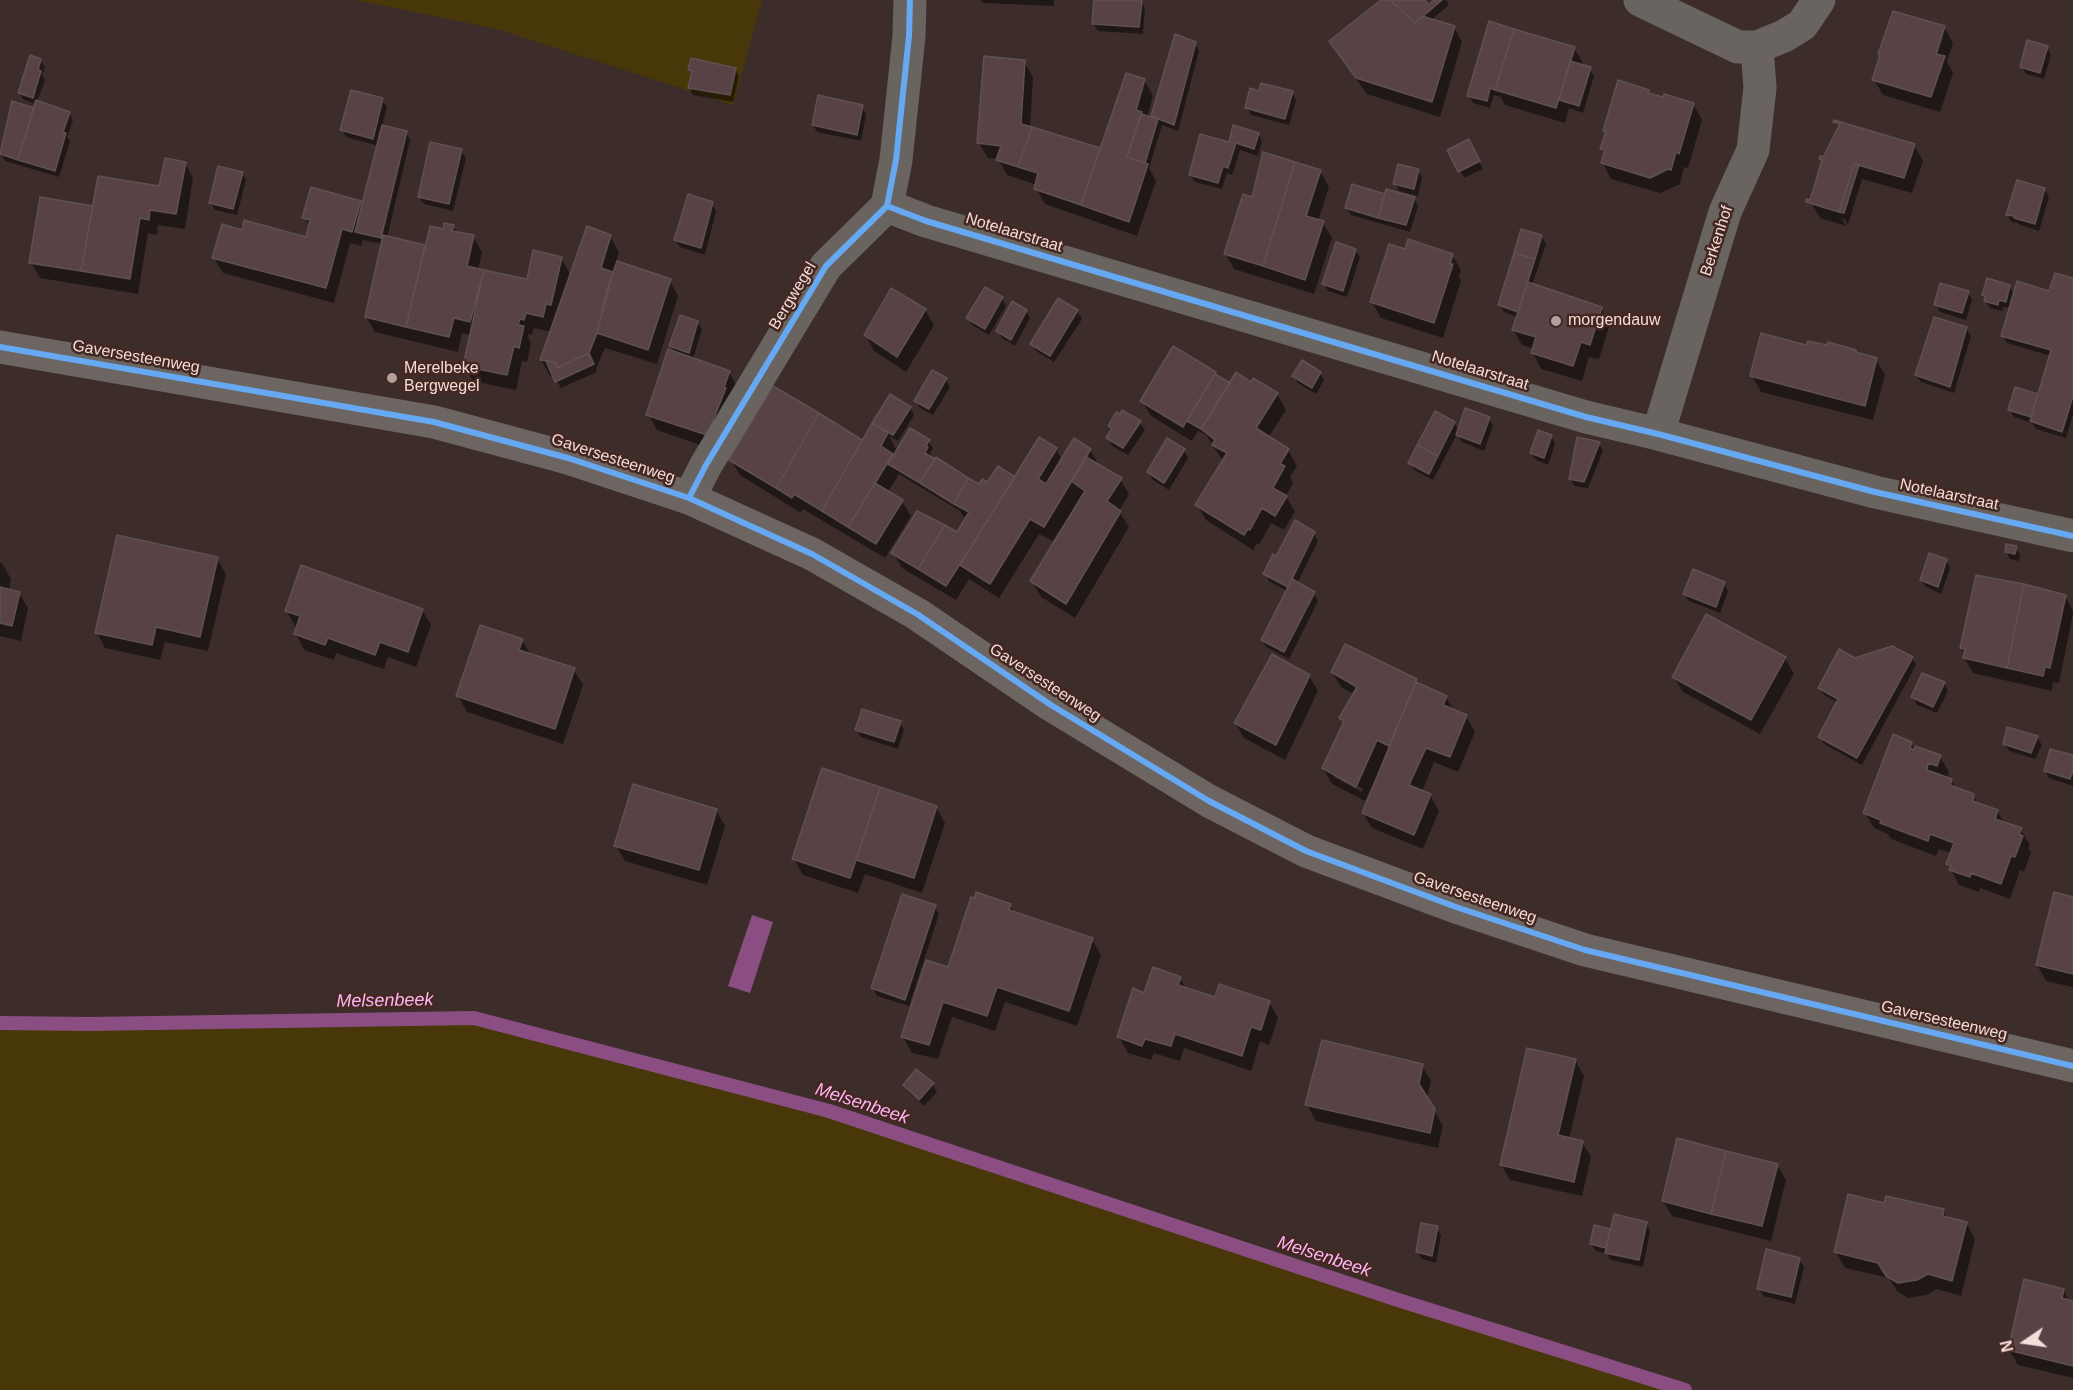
<!DOCTYPE html>
<style>
body{margin:0}
#map{position:relative;width:2073px;height:1390px;overflow:hidden;background:#3d2d2a;font-family:Helvetica,sans-serif}
canvas{display:block}
.north{position:absolute;left:1995px;top:1312px;width:60px;height:60px;-webkit-text-stroke:4px #452722;paint-order:stroke;rotate:257deg;font-size:16px;font-weight:700;line-height:24px;text-align:center;color:#f1ddda}
.north::after{content:'';display:block;margin:auto;width:21px;height:27px;background:#f1ddda;clip-path:polygon(50% 0,100% 100%,50% 72%,0 100%)}
</style>
<div id="map">
<canvas width="2073" height="1390"></canvas>
<div class="north">N</div>
</div>
<script>
const c = document.querySelector('canvas').getContext('2d');
c.lineJoin = 'round';
function fill(path, color) {
  c.fillStyle = color;
  c.fill(path, 'evenodd');
}
function toPath(rows) {
  const path = new Path2D();
  for (const r of rows) {
    path.moveTo(r[0], r[1]);
    for (let i = 2; i < r.length; i += 2) path.lineTo(r[i], r[i + 1]);
  }
  return path;
}
function strokePath(path, color, width, dash) {
  c.strokeStyle = color;
  c.lineWidth = width;
  c.lineCap = dash ? 'butt' : 'round';
  c.setLineDash(dash || []);
  c.stroke(path);
}
function drawText(font, color, halo, rows, align = 'center') {
  c.font = font + ' Helvetica,sans-serif';
  c.lineWidth = 5;
  c.setLineDash([]);
  c.textBaseline = 'middle';
  c.strokeStyle = halo;
  c.fillStyle = color;
  for (const [text, x, y, turn = 0] of rows) {
    c.save();
    c.translate(x, y);
    c.rotate((+turn || 0) * Math.PI / 180);
    c.textAlign = isNaN(turn) ? turn : align;
    if (halo) c.strokeText(text, 0, 0);
    c.fillText(text, 0, 0);
    c.restore();
  }
}
fill(toPath([
 [355,0,762,0,733,105,497,29],
 [474,1018,829,1111,1398,1300,1685,1390,0,1390,0,1023,90,1024]
]), '#483709');
fill(toPath([
 [752,915,773,922,750,993,728,986]
]), '#8a4e82');
fill(toPath([
 [981,0,1054,0,1054,6,982,3],
 [1096,0,1141,1,1145,8,1143,34,1098,31,1093,23],
 [1384,0,1423,0,1428,7,1436,0,1446,0,1449,5,1431,20,1454,27,1462,42,1440,117,1367,94,1340,57,1331,42],
 [1944,27,1953,43,1947,62,1953,73,1940,112,1883,95,1874,80],
 [1940,37,1943,37,1935,61,1933,60],
 [1176,36,1195,43,1199,51,1178,131,1162,125,1149,168,1156,181,1137,236,1045,204,1036,188,1037,185,1007,175,998,159,988,158,979,143,1024,62,1033,77,1030,128,1101,150,1144,80,1153,96,1147,117,1152,118],
 [2047,47,2051,55,2044,79,2026,74,2022,67],
 [1574,48,1583,63,1582,66,1590,69,1594,76,1583,113,1569,108,1565,123,1505,105,1501,97,1494,95,1490,108,1473,103,1469,95],
 [40,60,45,67,42,75,45,80,37,102,69,113,73,120,67,137,70,141,59,177,5,161,1,154,35,110,36,104,24,100,19,93],
 [735,69,739,76,733,102,693,95,689,87,692,75,690,70],
 [1648,91,1650,95,1693,104,1702,120,1688,168,1684,167,1680,184,1660,193,1611,179,1603,163,1605,154,1602,148,1607,135,1605,130],
 [1260,92,1292,92,1296,100,1289,125,1251,115,1247,107],
 [382,100,387,107,382,126,406,132,410,140,387,238,426,247,445,230,453,226,457,233,473,237,482,252,478,270,528,281,561,258,571,276,610,236,619,252,616,262,670,281,678,296,657,364,605,348,596,369,597,372,561,388,554,376,550,376,541,360,551,332,534,328,532,335,528,334,528,336,531,343,527,362,522,361,516,390,473,381,464,366,471,335,462,333,458,352,375,332,366,317,382,244,363,240,361,246,350,243,334,303,223,273,214,258,243,232,307,238,310,227,304,217,360,202,363,207,379,146,346,137,342,130],
 [862,106,866,114,861,141,817,132,813,125],
 [1258,134,1262,141,1258,156,1240,150,1232,175,1227,173,1222,189,1195,182,1190,174,1231,144],
 [1914,145,1923,161,1912,193,1862,179,1848,225,1845,219,1842,219,1846,226,1820,218,1811,203,1823,161],
 [1472,148,1483,169,1464,178,1449,150],
 [461,151,466,158,453,211,424,204,419,197],
 [185,163,193,178,185,229,158,225,157,235,148,233,138,294,40,278,31,262,94,208,160,188],
 [1418,170,1422,178,1418,196,1399,191,1395,183],
 [1320,171,1329,187,1318,221,1323,223,1332,238,1314,294,1234,269,1225,253,1253,199],
 [242,173,246,180,237,215,215,210,210,202],
 [2018,182,2044,189,2049,197,2039,231,2020,225,2018,223,2012,222,2007,215],
 [1386,196,1414,198,1418,206,1410,232,1351,215,1346,208],
 [712,204,716,211,705,255,680,247,675,239],
 [1541,236,1546,244,1532,285,1601,308,1610,324,1599,359,1589,357,1582,381,1541,369,1533,353,1534,349,1522,345,1513,329,1517,317,1504,312,1499,304],
 [1355,250,1360,257,1347,297,1328,291,1324,284],
 [1406,251,1452,255,1461,270,1459,277,1461,281,1443,338,1381,318,1372,302],
 [2073,280,2073,415,2066,438,2036,429,2032,423,2014,417,2010,410,2016,389,2039,396,2051,356,2007,343,2002,335,2011,308,2003,307,2002,311,1990,308,1985,300,2009,286,2015,296,2050,293],
 [1968,292,1972,300,1966,320,1940,312,1936,305],
 [1002,298,1006,306,989,335,972,325,968,318],
 [1059,300,1077,311,1082,319,1054,362,1036,351,1032,344],
 [925,310,934,325,906,372,874,351,866,335],
 [1026,311,1030,318,1015,346,1002,338,997,331],
 [697,322,702,329,693,359,729,372,738,388,715,450,657,430,648,414,675,353,671,346],
 [1966,328,1971,336,1954,393,1921,382,1916,375],
 [1808,347,1855,351,1858,355,1876,359,1885,375,1873,420,1761,392,1752,376],
 [1215,373,1217,377,1230,385,1251,384,1277,394,1286,410,1268,438,1288,450,1297,466,1290,477,1293,483,1286,496,1295,512,1284,530,1271,523,1259,545,1257,543,1253,550,1206,520,1197,505,1223,461,1206,435,1198,431,1192,441,1151,416,1142,401],
 [1320,373,1324,380,1316,394,1298,383,1294,376],
 [946,380,950,387,933,415,920,408,916,401],
 [774,388,863,442,874,423,910,408,914,415,898,441,889,436,897,451,928,441,933,448,930,453,931,456,930,458,980,486,1015,479,1056,449,1062,460,1090,450,1099,465,1120,479,1129,494,1119,511,1129,527,1075,618,1041,597,1032,581,1065,527,1063,525,1053,541,1039,534,999,598,969,579,956,600,902,568,893,553,957,534,966,520,960,511,899,474,888,492,902,501,911,516,885,558,803,509,801,513,740,475,731,460],
 [1122,412,1140,423,1145,430,1128,455,1112,446,1108,438,1112,430,1110,426],
 [1489,418,1493,426,1484,451,1462,442,1457,434,1433,480,1414,470,1410,463,1454,423,1459,431],
 [1551,436,1555,444,1548,465,1536,460,1531,453],
 [1599,443,1603,451,1588,488,1574,486,1570,478],
 [1184,450,1188,458,1169,490,1153,480,1148,472],
 [1314,533,1318,541,1297,584,1314,594,1318,601,1289,659,1266,647,1262,640,1287,591,1269,581,1265,573,1277,558],
 [2016,547,2020,555,2019,561,2010,559,2006,551],
 [217,559,226,574,208,651,165,642,160,660,105,648,97,632],
 [1946,560,1950,568,1941,594,1926,587,1921,580],
 [0,563,2,563,11,579,9,591,19,593,28,608,21,641,0,636],
 [1724,583,1728,591,1720,613,1689,601,1684,594],
 [2065,596,2073,611,2073,614,2059,683,2053,682,2052,691,1973,673,1964,658,1965,655,1961,648],
 [286,610,422,610,431,625,416,667,388,657,384,669,336,653,334,660,304,650,296,634,298,627,295,626],
 [522,640,530,654,574,670,583,685,563,744,467,712,458,696],
 [1785,658,1794,674,1760,734,1683,692,1674,677],
 [1912,658,1916,665,1862,765,1824,744,1820,737,1838,703,1824,695,1819,688,1855,659],
 [1332,672,1416,680,1419,685,1446,697,1454,711,1466,716,1475,732,1458,772,1434,762,1422,792,1430,795,1439,811,1423,849,1372,828,1363,813,1373,789,1371,788,1365,801,1332,784,1323,768,1344,724,1341,718,1354,694,1341,687],
 [1334,773,1363,789,1362,792,1334,777],
 [1309,676,1318,691,1285,760,1244,738,1235,723],
 [1944,683,1948,691,1937,713,1917,705,1913,697],
 [900,723,904,730,898,749,861,737,856,729],
 [2037,737,2042,745,2035,759,2009,751,2005,744],
 [1911,743,1915,750,1940,757,1949,772,1947,779,1951,780,1956,789,1973,795,1978,804,1997,811,2005,824,2021,830,2030,845,2028,848,2031,852,2024,872,2020,870,2010,899,1980,888,1979,892,1959,885,1948,864,1951,853,1939,849,1936,856,1891,839,1888,834,1874,828,1865,813],
 [2073,757,2073,786,2049,778,2045,771],
 [823,770,936,807,945,823,922,893,865,874,858,893,803,875,794,859],
 [716,810,725,826,707,885,625,861,616,845],
 [2073,899,2073,987,2046,981,2037,965],
 [1010,905,1015,914,1092,939,1101,955,1077,1026,1005,1002,995,1031,952,1017,938,1059,912,1053,903,1037,949,969],
 [935,907,939,914,909,1006,877,996,873,988],
 [1180,978,1186,989,1216,999,1269,1002,1278,1018,1269,1045,1260,1041,1251,1071,1184,1048,1180,1061,1154,1053,1151,1060,1128,1053,1119,1037,1145,995],
 [1575,1060,1584,1076,1569,1139,1582,1142,1591,1157,1582,1196,1510,1180,1501,1164],
 [1422,1066,1431,1081,1427,1099,1443,1126,1438,1148,1316,1121,1307,1105],
 [932,1084,937,1092,924,1106,909,1093,904,1086],
 [1777,1165,1786,1180,1771,1241,1672,1216,1663,1201],
 [1885,1205,1943,1210,1948,1219,1966,1223,1975,1239,1961,1296,1937,1289,1926,1295,1908,1298,1897,1291,1889,1278,1845,1268,1836,1252],
 [1646,1223,1650,1231,1643,1267,1611,1260,1607,1254,1596,1251,1591,1244,1595,1227,1612,1231],
 [1437,1228,1441,1235,1436,1263,1422,1259,1417,1252],
 [1799,1259,1804,1267,1795,1304,1763,1296,1759,1288],
 [2063,1290,2070,1302,2073,1302,2073,1378,2018,1365,2009,1350]
]), '#0007');
strokePath(toPath([
 [0,1023,90,1024,474,1018,829,1111,1398,1300,1685,1390]
]), '#8a4e82', 14);
const building = toPath([
 [1094,0,1142,0,1139,27,1092,24,1094,0],
 [1381,0,1390,0,1415,23,1422,16,1455,26,1432,102,1356,78,1329,41,1381,0],
 [1390,0,1425,0,1428,5,1434,0,1442,0,1415,23,1390,0],
 [1893,11,1945,26,1936,54,1945,56,1931,97,1872,80,1880,55,1878,54,1893,11],
 [1489,21,1514,29,1495,90,1490,88,1487,101,1467,96,1489,21],
 [1514,29,1575,47,1556,108,1495,90,1514,29],
 [1175,34,1196,42,1174,125,1151,116,1175,34],
 [2027,40,2048,46,2040,73,2020,67,2027,40],
 [30,55,41,59,38,70,41,71,33,98,18,93,30,55],
 [984,56,1025,60,1021,124,1032,127,1018,167,996,160,1001,146,977,143,984,56],
 [691,58,736,68,730,95,688,88,692,71,688,70,691,58],
 [1570,61,1591,67,1579,106,1559,100,1570,61],
 [1126,73,1145,79,1136,110,1142,112,1127,157,1148,164,1129,222,1081,205,1126,73],
 [1618,80,1649,90,1648,93,1663,97,1664,94,1694,103,1679,154,1676,152,1671,170,1668,169,1650,178,1601,163,1605,150,1600,149,1606,131,1603,131,1618,80],
 [1261,83,1293,91,1285,119,1245,108,1250,88,1259,91,1261,83],
 [351,90,383,98,373,139,340,130,351,90],
 [818,95,863,105,857,135,812,125,818,95],
 [36,100,70,112,63,132,66,133,55,171,18,160,36,100],
 [12,101,34,108,18,160,0,154,12,101],
 [1141,114,1158,119,1145,163,1127,157,1141,114],
 [1834,120,1915,144,1904,178,1854,164,1839,212,1806,202,1806,199,1810,200,1822,160,1819,159,1820,156,1823,157,1840,124,1833,122,1834,120],
 [382,125,407,131,381,238,355,232,382,125],
 [1233,125,1259,133,1254,149,1236,143,1228,168,1223,166,1218,183,1189,175,1200,134,1229,142,1233,125],
 [1032,127,1100,148,1081,205,1034,189,1038,173,1018,167,1032,127],
 [1469,139,1480,161,1458,172,1447,150,1469,139],
 [430,142,462,149,449,204,418,197,430,142],
 [1263,152,1295,162,1263,266,1224,254,1243,194,1252,197,1263,152],
 [165,158,186,162,176,214,150,210,149,220,140,218,130,279,81,271,98,176,159,186,165,158],
 [1295,162,1321,170,1306,216,1324,221,1305,280,1263,266,1295,162],
 [1398,164,1419,169,1414,189,1393,184,1398,164],
 [1854,164,1859,165,1844,213,1839,212,1854,164],
 [218,166,243,172,233,209,209,203,218,166],
 [2017,180,2045,188,2035,224,2014,218,2014,216,2006,215,2017,180],
 [1352,184,1385,194,1378,218,1345,208,1352,184],
 [311,187,361,201,352,232,342,229,326,288,212,258,222,224,242,230,244,220,306,237,310,220,302,218,311,187],
 [1386,189,1415,197,1406,225,1378,218,1386,189],
 [688,194,713,202,701,248,674,240,688,194],
 [40,197,93,206,81,271,29,263,40,197],
 [444,223,454,225,452,231,474,235,467,266,484,270,470,322,454,318,449,337,406,327,430,226,443,229,444,223],
 [587,226,611,235,601,268,613,272,597,333,589,353,557,368,555,362,540,360,587,226],
 [1521,229,1542,235,1535,259,1514,253,1521,229],
 [383,235,425,245,406,327,365,317,383,235],
 [1408,239,1453,254,1450,264,1453,264,1434,323,1370,302,1389,244,1405,249,1408,239],
 [1336,242,1356,249,1343,291,1322,284,1336,242],
 [533,250,562,257,551,305,546,304,543,317,526,313,524,320,520,319,518,325,524,326,519,348,514,346,507,375,463,366,484,270,527,279,533,250],
 [1514,253,1535,259,1518,312,1498,305,1514,253],
 [617,261,671,279,648,350,597,333,608,287,617,261],
 [2055,273,2073,278,2073,396,2062,432,2030,421,2051,350,2001,336,2017,281,2049,291,2055,273],
 [1987,278,2010,285,2006,302,1999,300,1998,305,1984,301,1985,296,1982,295,1987,278],
 [1528,282,1602,307,1590,345,1581,342,1573,366,1531,353,1536,337,1512,330,1528,282],
 [1940,283,1969,291,1962,313,1934,305,1940,283],
 [985,287,1003,297,985,329,966,318,985,287],
 [891,288,926,309,897,357,864,335,891,288],
 [1058,298,1078,310,1050,356,1030,344,1058,298],
 [1012,301,1027,310,1011,340,996,331,1012,301],
 [680,315,698,321,689,353,669,346,680,315],
 [1934,317,1967,327,1950,387,1915,375,1934,317],
 [1761,333,1806,345,1808,341,1827,345,1828,342,1856,350,1856,352,1877,358,1865,406,1750,376,1761,333],
 [1173,346,1216,372,1183,427,1140,401,1173,346],
 [668,349,730,371,724,387,726,388,707,435,646,415,668,349],
 [589,353,594,364,555,382,546,361,555,362,557,368,589,353],
 [1302,360,1321,372,1312,388,1292,376,1302,360],
 [932,370,947,378,929,409,914,401,932,370],
 [1236,372,1251,382,1253,378,1278,393,1256,428,1289,449,1280,464,1285,466,1273,488,1287,496,1275,516,1262,508,1250,530,1248,529,1244,535,1195,505,1227,453,1212,445,1215,440,1201,429,1236,372],
 [1215,374,1230,383,1201,429,1187,421,1215,374],
 [773,386,819,413,776,488,729,460,773,386],
 [2015,387,2038,394,2031,417,2008,410,2015,387],
 [890,394,911,407,893,435,872,423,890,394],
 [1465,408,1490,417,1480,444,1456,435,1465,408],
 [1122,410,1141,421,1123,448,1106,438,1112,428,1108,426,1116,412,1120,414,1122,410],
 [1435,411,1455,422,1438,456,1417,445,1435,411],
 [819,413,862,440,822,511,794,494,792,498,776,488,819,413],
 [872,423,888,433,881,446,893,454,848,527,822,511,872,423],
 [910,428,930,440,926,445,928,447,925,453,935,459,920,483,888,464,910,428],
 [1538,430,1552,435,1544,458,1530,453,1538,430],
 [1039,437,1057,448,1038,479,1046,484,1074,438,1091,449,1044,527,1030,519,990,584,960,565,1039,437],
 [1577,437,1600,442,1584,482,1569,479,1577,437],
 [1167,438,1185,449,1164,483,1147,472,1167,438],
 [1417,445,1438,456,1429,474,1408,463,1417,445],
 [936,457,968,478,954,504,920,483,936,457],
 [1086,457,1122,478,1107,501,1121,511,1066,604,1030,581,1085,491,1071,481,1086,457],
 [998,466,1015,477,946,586,918,569,945,525,957,532,969,512,954,504,968,478,979,484,982,479,987,482,998,466],
 [875,483,903,500,876,544,848,527,875,483],
 [917,511,945,525,918,569,891,553,917,511],
 [1295,520,1315,532,1288,587,1263,574,1273,554,1276,556,1295,520],
 [117,535,218,557,200,637,156,627,152,645,95,633,117,535],
 [2006,544,2017,546,2015,554,2005,552,2006,544],
 [1929,553,1947,559,1938,587,1920,580,1929,553],
 [301,565,423,609,408,652,380,642,375,655,328,638,325,645,294,634,300,616,285,611,301,565],
 [1693,569,1725,582,1716,607,1683,594,1693,569],
 [1976,575,2024,584,2007,668,1963,658,1965,649,1960,648,1976,575],
 [1292,579,1315,592,1284,652,1261,640,1292,579],
 [2024,584,2066,595,2050,668,2045,667,2043,676,2007,668,2024,584],
 [0,587,20,592,12,626,0,623,0,587],
 [1706,614,1786,657,1751,720,1672,677,1706,614],
 [480,625,523,639,519,650,575,668,555,729,456,696,480,625],
 [1345,644,1417,679,1389,746,1377,740,1356,787,1322,768,1344,721,1339,718,1357,687,1331,672,1345,644],
 [1892,646,1913,657,1857,758,1818,737,1838,699,1818,688,1839,649,1855,658,1892,646],
 [1272,654,1310,675,1276,745,1234,723,1272,654],
 [1922,673,1945,682,1933,707,1911,697,1922,673],
 [1416,682,1447,696,1443,705,1467,715,1450,757,1426,748,1409,785,1431,794,1414,835,1362,813,1416,682],
 [862,709,901,721,894,742,855,730,862,709],
 [2007,727,2038,736,2031,753,2003,744,2007,727],
 [1893,734,1912,742,1910,748,1914,750,1915,746,1941,755,1937,766,1928,763,1927,770,1952,779,1950,785,1974,794,1973,801,1998,810,1995,819,2022,828,2019,834,2023,836,2015,857,2011,856,2001,884,1971,873,1970,877,1949,870,1951,866,1946,864,1954,843,1930,834,1928,841,1880,823,1881,820,1863,813,1893,734],
 [2050,749,2073,755,2073,771,2070,779,2044,771,2050,749],
 [822,768,880,787,850,878,792,859,822,768],
 [633,784,717,809,699,870,614,846,633,784],
 [880,787,937,806,914,878,856,860,880,787],
 [976,892,1011,904,1009,910,1093,938,1069,1011,997,987,987,1016,943,1002,929,1045,901,1037,926,960,948,967,971,897,975,898,976,892],
 [2054,892,2073,897,2073,974,2036,965,2054,892],
 [902,894,936,905,905,1000,871,988,902,894],
 [1153,967,1181,977,1178,985,1215,997,1219,984,1270,1001,1261,1030,1251,1027,1242,1056,1175,1034,1171,1046,1145,1039,1142,1046,1117,1037,1133,988,1144,993,1153,967],
 [1322,1040,1423,1064,1419,1084,1435,1109,1430,1133,1305,1105,1322,1040],
 [1527,1048,1576,1059,1558,1135,1583,1141,1574,1182,1500,1165,1527,1048],
 [916,1069,934,1083,919,1100,903,1085,916,1069],
 [1677,1138,1726,1151,1711,1214,1662,1201,1677,1138],
 [1726,1151,1778,1164,1762,1226,1711,1214,1726,1151],
 [1848,1194,1884,1203,1886,1196,1944,1209,1943,1216,1967,1222,1952,1281,1928,1274,1917,1280,1898,1283,1886,1276,1878,1263,1834,1252,1848,1194],
 [1614,1214,1647,1222,1639,1260,1605,1253,1614,1214],
 [1421,1223,1438,1226,1432,1256,1416,1252,1421,1223],
 [1594,1225,1610,1229,1606,1248,1590,1244,1594,1225],
 [1766,1249,1800,1258,1791,1297,1757,1289,1766,1249],
 [2024,1279,2064,1289,2062,1298,2073,1301,2073,1366,2008,1350,2024,1279]
]);
fill(building, '#584246');
strokePath(building, '#5f5151', 1.5);
strokePath(toPath([
 [1640,0,1738,47,1757,47,1784,36,1802,25,1819,0],
 [887,206,926,221,1586,417,1658,434,1875,492,2073,536],
 [1658,434,1725,212,1753,150,1760,88,1757,47],
 [689,498,706,465,826,266,887,206,896,160,909,36,910,0]
]), '#6a6460', 33);
strokePath(toPath([
 [0,347,434,422,568,458,689,498,812,554,917,614,1051,705,1209,801,1306,851,1456,907,1585,950,2073,1066]
]), '#6d6561', 33);
strokePath(toPath([
 [887,206,926,221,1586,417,1658,434,1875,492,2073,536],
 [0,347,434,422,568,458,689,498,812,554,917,614,1051,705,1209,801,1306,851,1456,907,1585,950,2073,1066],
 [689,498,706,465,826,266,887,206,896,160,909,36,910,0]
]), '#66a8f1', 6);
for (const [x, y, r, color] of [
 [1556,321,6,"#b29f9c"],
 [392,378,6,"#b29f9c"]
]) {
  const dot = new Path2D();
  dot.arc(x, y, r, 0, 2 * Math.PI);
  c.fillStyle = color;
  c.fill(dot);
  strokePath(dot, '#452722', 2);
}
drawText('16px', '#f1ddda', '#452722', [
 ["Notelaarstraat",1014,233,17],
 ["Berkenhof",1717,241,-72],
 ["Bergwegel",793,296,-59],
 ["Gaversesteenweg",136,357,10],
 ["Notelaarstraat",1480,371,17],
 ["Gaversesteenweg",613,459,18],
 ["Notelaarstraat",1949,495,12],
 ["Gaversesteenweg",1045,683,33],
 ["Gaversesteenweg",1475,898,19],
 ["Gaversesteenweg",1944,1021,13]
]);
drawText('16px', '#f1ddda', '#452722', [
 ["morgendauw",1568,321],
 ["Merelbeke",404,369],
 ["Bergwegel",404,387]
], 'left');
drawText('italic 18px', '#feb5f4', '#452722', [
 ["Melsenbeek",385,1001,-1],
 ["Melsenbeek",862,1104,18],
 ["Melsenbeek",1324,1257,18]
]);
</script>
